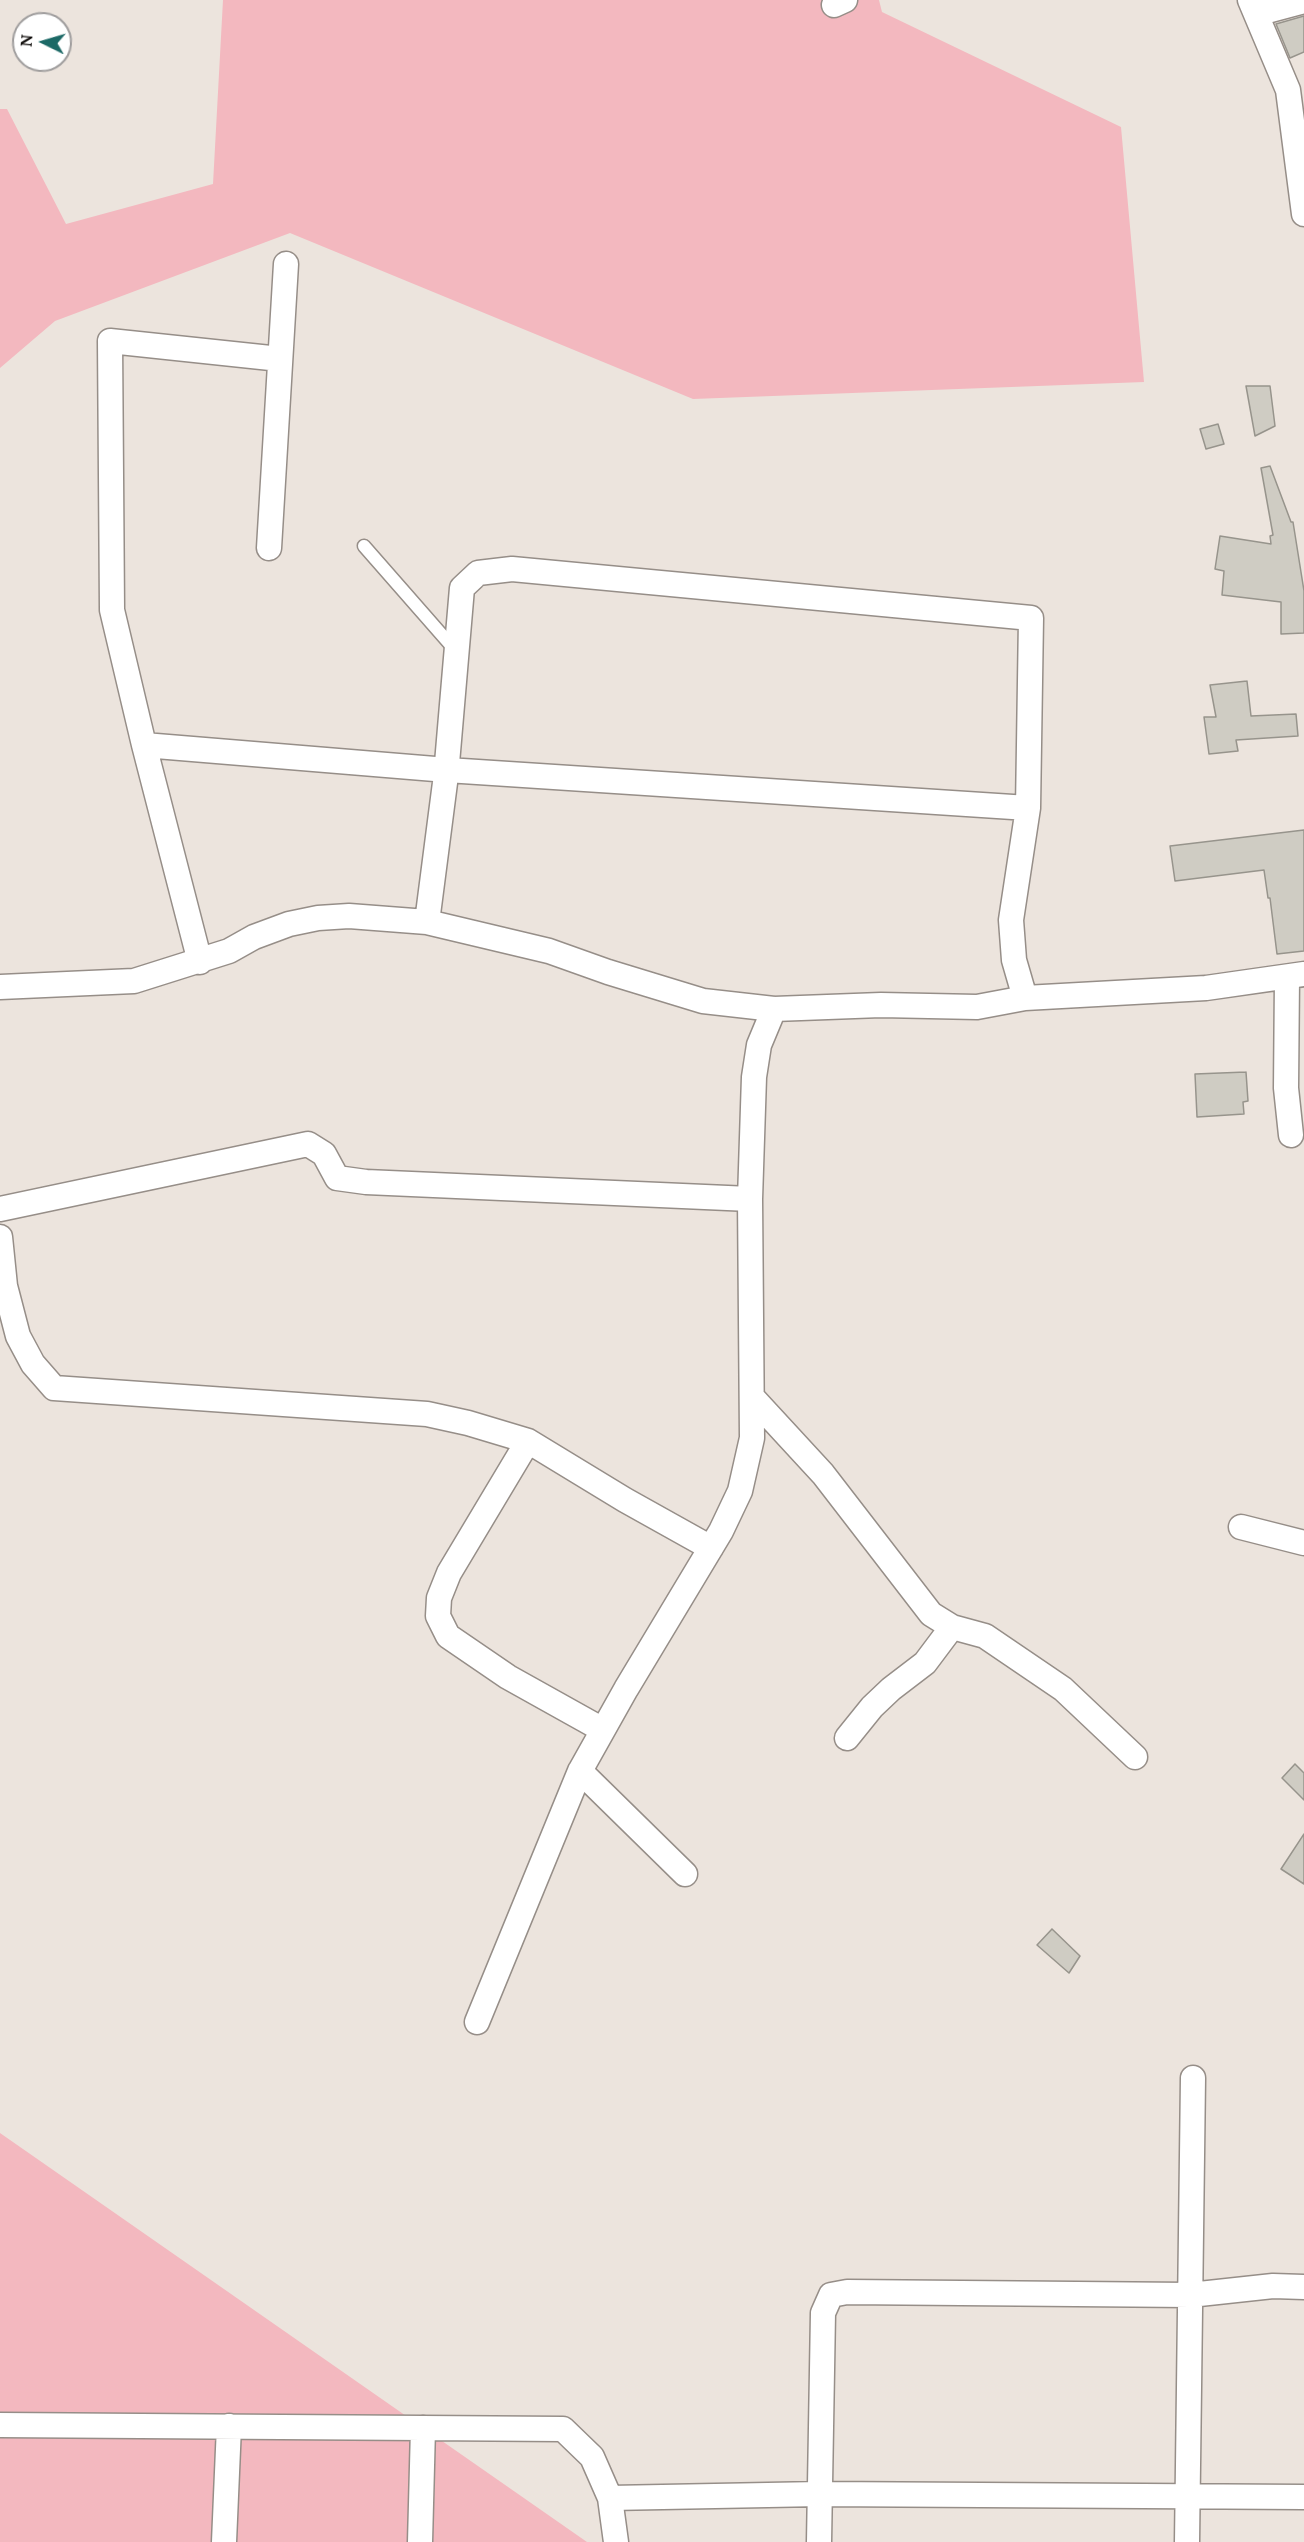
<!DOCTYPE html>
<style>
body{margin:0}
#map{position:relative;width:1304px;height:2542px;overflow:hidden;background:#ece4dd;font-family:"PT Serif",serif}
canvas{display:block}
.north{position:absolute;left:12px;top:12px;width:60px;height:60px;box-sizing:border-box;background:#fff;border:2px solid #9f9d9d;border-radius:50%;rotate:275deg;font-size:16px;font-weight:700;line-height:24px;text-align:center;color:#0e0b09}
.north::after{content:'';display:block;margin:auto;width:21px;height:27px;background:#1c6966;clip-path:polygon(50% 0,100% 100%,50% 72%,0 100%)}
</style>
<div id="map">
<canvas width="1304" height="2542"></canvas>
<div class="north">N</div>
</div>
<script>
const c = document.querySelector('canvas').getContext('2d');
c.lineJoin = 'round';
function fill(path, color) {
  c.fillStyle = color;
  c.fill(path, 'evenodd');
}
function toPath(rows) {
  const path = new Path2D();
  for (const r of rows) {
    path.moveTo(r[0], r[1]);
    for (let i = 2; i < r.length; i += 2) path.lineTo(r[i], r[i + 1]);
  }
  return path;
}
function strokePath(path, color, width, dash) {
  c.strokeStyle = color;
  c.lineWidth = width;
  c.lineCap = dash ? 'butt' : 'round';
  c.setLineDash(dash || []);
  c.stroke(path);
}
fill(toPath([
 [223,0,879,0,882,12,1121,127,1144,382,693,399,290,233,55,321,0,368,0,109,7,109,66,224,213,184],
 [0,2133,587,2542,0,2542]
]), '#f3b8bf');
const building = toPath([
 [1304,16,1304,52,1290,58,1276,24,1304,16],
 [1246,386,1270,386,1275,426,1255,436,1246,386],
 [1218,424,1224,444,1206,449,1200,429,1218,424],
 [1270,466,1291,522,1293,522,1304,591,1304,633,1281,634,1281,602,1222,595,1224,571,1215,569,1220,536,1271,544,1270,536,1273,535,1261,468,1270,466],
 [1247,681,1251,716,1296,714,1298,736,1236,740,1238,751,1209,754,1204,717,1216,717,1210,685,1247,681],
 [1304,830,1304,951,1277,954,1270,898,1268,898,1264,870,1175,881,1170,846,1304,830],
 [1246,1072,1248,1101,1243,1102,1244,1114,1197,1117,1195,1074,1246,1072],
 [1295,1764,1304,1773,1304,1800,1282,1778,1295,1764],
 [1304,1834,1304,1884,1281,1869,1304,1834],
 [1052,1929,1080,1956,1069,1973,1037,1945,1052,1929]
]);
fill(building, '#cfccc3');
strokePath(building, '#97948c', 1.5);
const service = toPath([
 [364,546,456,651]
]);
const minor = toPath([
 [1250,0,1288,90,1304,214],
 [834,5,845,0],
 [1256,14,1304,1],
 [269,548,286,264],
 [144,745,447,770,1028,808],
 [427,922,446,775,462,588,478,573,512,569,1031,618,1028,808,1011,920,1014,960,1025,998],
 [200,962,144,745,112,610,110,341,280,359],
 [1287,978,1286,1088,1291,1135],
 [0,987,134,981,229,951,254,937,289,924,318,918,349,916,427,922,549,951,608,972,703,1001,774,1009,881,1005,977,1007,1025,998,1206,988,1304,974],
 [0,1209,308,1144,324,1154,337,1178,366,1182,750,1199],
 [0,1237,5,1286,18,1336,33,1364,54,1388,427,1414,468,1423,528,1441,625,1500,711,1548],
 [752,1397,823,1474,931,1614,952,1627,985,1636,1063,1689,1135,1757],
 [528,1441,449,1573,439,1598,438,1616,448,1636,508,1677,603,1730],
 [1241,1527,1304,1543],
 [847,1738,872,1707,891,1689,925,1663,952,1627],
 [580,1771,685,1874],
 [477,2022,580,1771,626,1689,721,1531,740,1491,752,1438,750,1199,754,1077,759,1045,774,1009],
 [0,2425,563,2429,592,2457,610,2498,820,2494,1304,2497],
 [610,2498,616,2542],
 [224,2542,229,2426],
 [420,2542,423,2428],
 [819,2542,823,2313,831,2295,847,2292,1190,2295,1273,2286,1304,2287],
 [1187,2542,1193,2078]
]);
strokePath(service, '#968e88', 15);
strokePath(minor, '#968e88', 27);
strokePath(service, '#fff', 12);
strokePath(minor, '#fff', 24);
</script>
